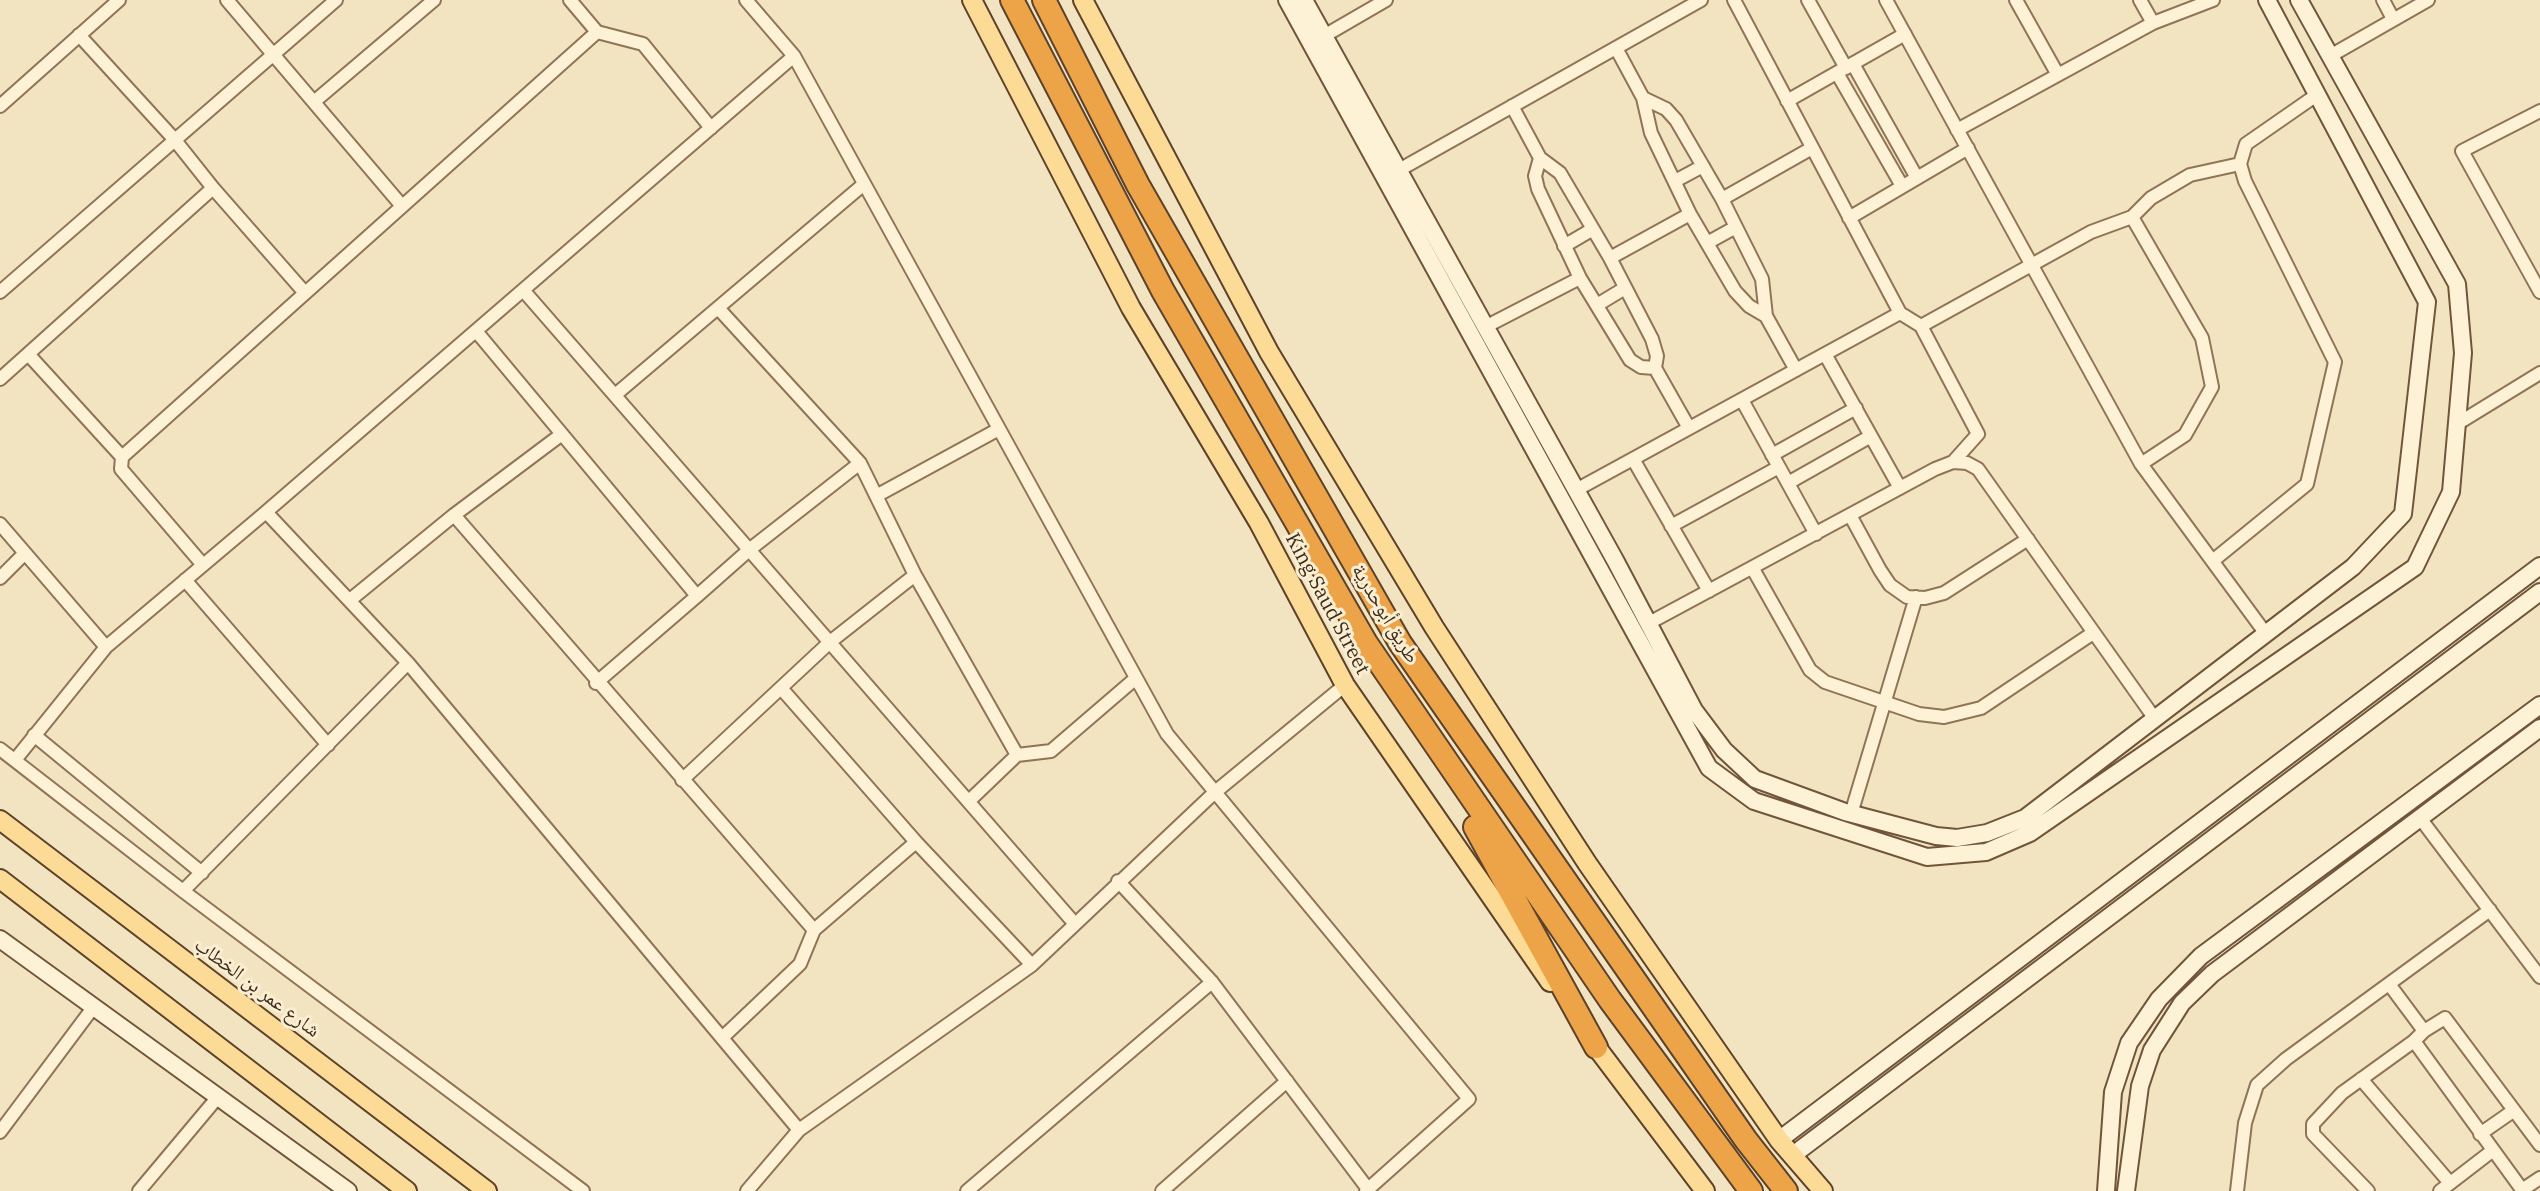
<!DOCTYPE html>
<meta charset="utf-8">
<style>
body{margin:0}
canvas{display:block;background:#f3e4c1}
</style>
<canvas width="2540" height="1191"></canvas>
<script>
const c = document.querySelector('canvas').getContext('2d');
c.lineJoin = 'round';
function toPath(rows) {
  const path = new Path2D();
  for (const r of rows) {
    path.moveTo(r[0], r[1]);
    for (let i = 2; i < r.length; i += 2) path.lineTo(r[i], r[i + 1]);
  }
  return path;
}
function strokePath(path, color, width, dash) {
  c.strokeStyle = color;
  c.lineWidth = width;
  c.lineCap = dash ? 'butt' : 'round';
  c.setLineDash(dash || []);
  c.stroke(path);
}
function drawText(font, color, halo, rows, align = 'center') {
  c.font = font + ' "IBM Plex Serif","Noto Naskh Arabic",serif';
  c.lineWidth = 6;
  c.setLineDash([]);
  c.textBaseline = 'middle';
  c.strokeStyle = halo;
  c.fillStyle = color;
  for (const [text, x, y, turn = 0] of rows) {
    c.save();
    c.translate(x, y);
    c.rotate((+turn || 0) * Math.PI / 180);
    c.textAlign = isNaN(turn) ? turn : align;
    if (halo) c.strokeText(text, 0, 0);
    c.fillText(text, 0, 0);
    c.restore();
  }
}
const street = toPath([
 [227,0,402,206],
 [746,0,794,56,1167,734,1469,1099,1366,1191],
 [1808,0,1846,68],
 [1886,0,2141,464,2266,634],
 [2016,0,2058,75],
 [2383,0,2393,19],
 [2153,23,2213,0],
 [597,32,643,44,711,128],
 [1324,36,1386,0],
 [1616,48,1643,98,1651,133,1690,214,1735,291,1749,306,1766,316,1796,370],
 [2330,56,2428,0],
 [1853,64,1917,178],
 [1837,73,1902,186],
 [1643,98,1666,109,1676,120,1722,199,1762,279,1766,316],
 [315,101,434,0],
 [1787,101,1905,34],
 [0,106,119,0],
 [1512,106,1540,158,1535,176,1538,189,1580,278,1630,360,1641,367,1655,368,1689,428],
 [2540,111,2462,151,2540,292],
 [1957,130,2153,23,2140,0],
 [1540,158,1560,173,1610,258,1652,339,1657,356,1655,368],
 [1399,170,1701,0],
 [1675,181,1703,166],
 [213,188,305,293],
 [1722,199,1812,148],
 [2132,217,2202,338,2212,387,2185,435,2141,464],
 [1849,218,1968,148],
 [1707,243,1736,227],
 [1564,246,1593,229],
 [1610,258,1690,214],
 [523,290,1075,924],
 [0,292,336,0],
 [1597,305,1625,288],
 [718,308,860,463,915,575,1017,755,969,801],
 [1900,313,1921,326,1978,434,1953,462],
 [1921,326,2091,232,2132,217,2151,198,2190,175,2240,164],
 [1485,327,1580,278],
 [476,331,697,596,749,550,860,463],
 [28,354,122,457,597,32,570,0],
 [1825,354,1900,488],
 [0,379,213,188,174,139,79,35],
 [615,395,864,184],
 [1742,400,1816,534],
 [2457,424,2540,373],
 [562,434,454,515,814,930,916,842,1032,965],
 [1772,455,1856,408],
 [122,457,121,469,203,565],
 [1633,459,1709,591],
 [1788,483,1871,436],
 [1576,490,1900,313,1734,0],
 [876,496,999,429],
 [266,512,794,56],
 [1850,515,1880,570,1890,585,1907,597,1925,598,1944,593,2028,539],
 [0,524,106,647],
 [1671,526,1779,467],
 [2215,559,2307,484,2335,362,2245,181,2240,164,2246,144,2318,94],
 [1753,569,1810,670,1825,682,1919,714,1944,717,1981,708,2093,633],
 [0,578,25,553],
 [185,580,328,745],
 [350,600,454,515],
 [1649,623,1935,469,1953,462,1967,463,1978,469,2155,719],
 [596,683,697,596],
 [781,688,916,842],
 [34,735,202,873],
 [0,749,183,891,583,1191],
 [1017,755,1051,751,1136,678],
 [15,760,106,647,266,512,408,663,799,1130,1032,965,1214,793,1345,685],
 [682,780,830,642,915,575],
 [1851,814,1916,597],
 [2420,818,2540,977],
 [1118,881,1212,982,1368,1189],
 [183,891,408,663],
 [2389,984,2424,1031,2414,1041,2523,1191],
 [2424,1031,2445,1018,2540,1145],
 [722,1038,800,964,814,930],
 [2361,1079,2450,1183],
 [0,1132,92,1009],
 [2480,1134,2513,1111],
 [2522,1190,2540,1178],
 [139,1191,217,1098],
 [747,1191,799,1130],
 [967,1191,1212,982],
 [1162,1191,1287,1081],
 [2237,1191,2245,1123,2257,1085,2286,1059,2490,910],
 [2368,1191,2313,1134,2313,1124,2342,1093,2414,1041],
 [2440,1191,2492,1151]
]);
const secondary = toPath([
 [1287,0,1709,768,1754,801,1927,857,1986,852,2030,833,2415,567,2451,492,2463,353,2457,284,2299,0],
 [1304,0,1615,560,1694,710,1724,750,1755,779,1845,812,1936,836,1957,838,1987,833,2025,818,2353,567,2403,514,2427,302,2267,0],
 [0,939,348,1191],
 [1779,1140,2540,566],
 [1793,1155,2540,592],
 [2106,1191,2113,1092,2129,1043,2159,999,2201,956,2540,705],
 [2126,1191,2140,1086,2152,1050,2182,1003,2212,974,2540,728]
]);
const primary = toPath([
 [972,0,1131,308,1259,523,1345,685,1550,982],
 [1083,0,1269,352,1434,627,1587,863,1779,1140,1823,1191],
 [0,820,487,1191],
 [0,879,407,1191],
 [1588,1036,1705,1191]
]);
const highway = toPath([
 [1012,0,1163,291,1366,643,1610,1000,1751,1191],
 [1044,0,1138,185,1400,643,1746,1140,1786,1191],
 [1475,827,1596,1047]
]);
strokePath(street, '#907456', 16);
strokePath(secondary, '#715539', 20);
strokePath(primary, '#5d422b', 22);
strokePath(highway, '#5d422b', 26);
strokePath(street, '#fdf1d6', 12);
strokePath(secondary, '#fdf1d6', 16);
strokePath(primary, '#fbdb95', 18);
strokePath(highway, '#eda448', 22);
drawText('20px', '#3d2c1c', '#faeed2', [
 ["King Saud Street",1327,604,62],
 ["طريق أبوحدرية",1385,614,59],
 ["شارع عمر بن الخطاب",257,988,37]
]);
</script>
